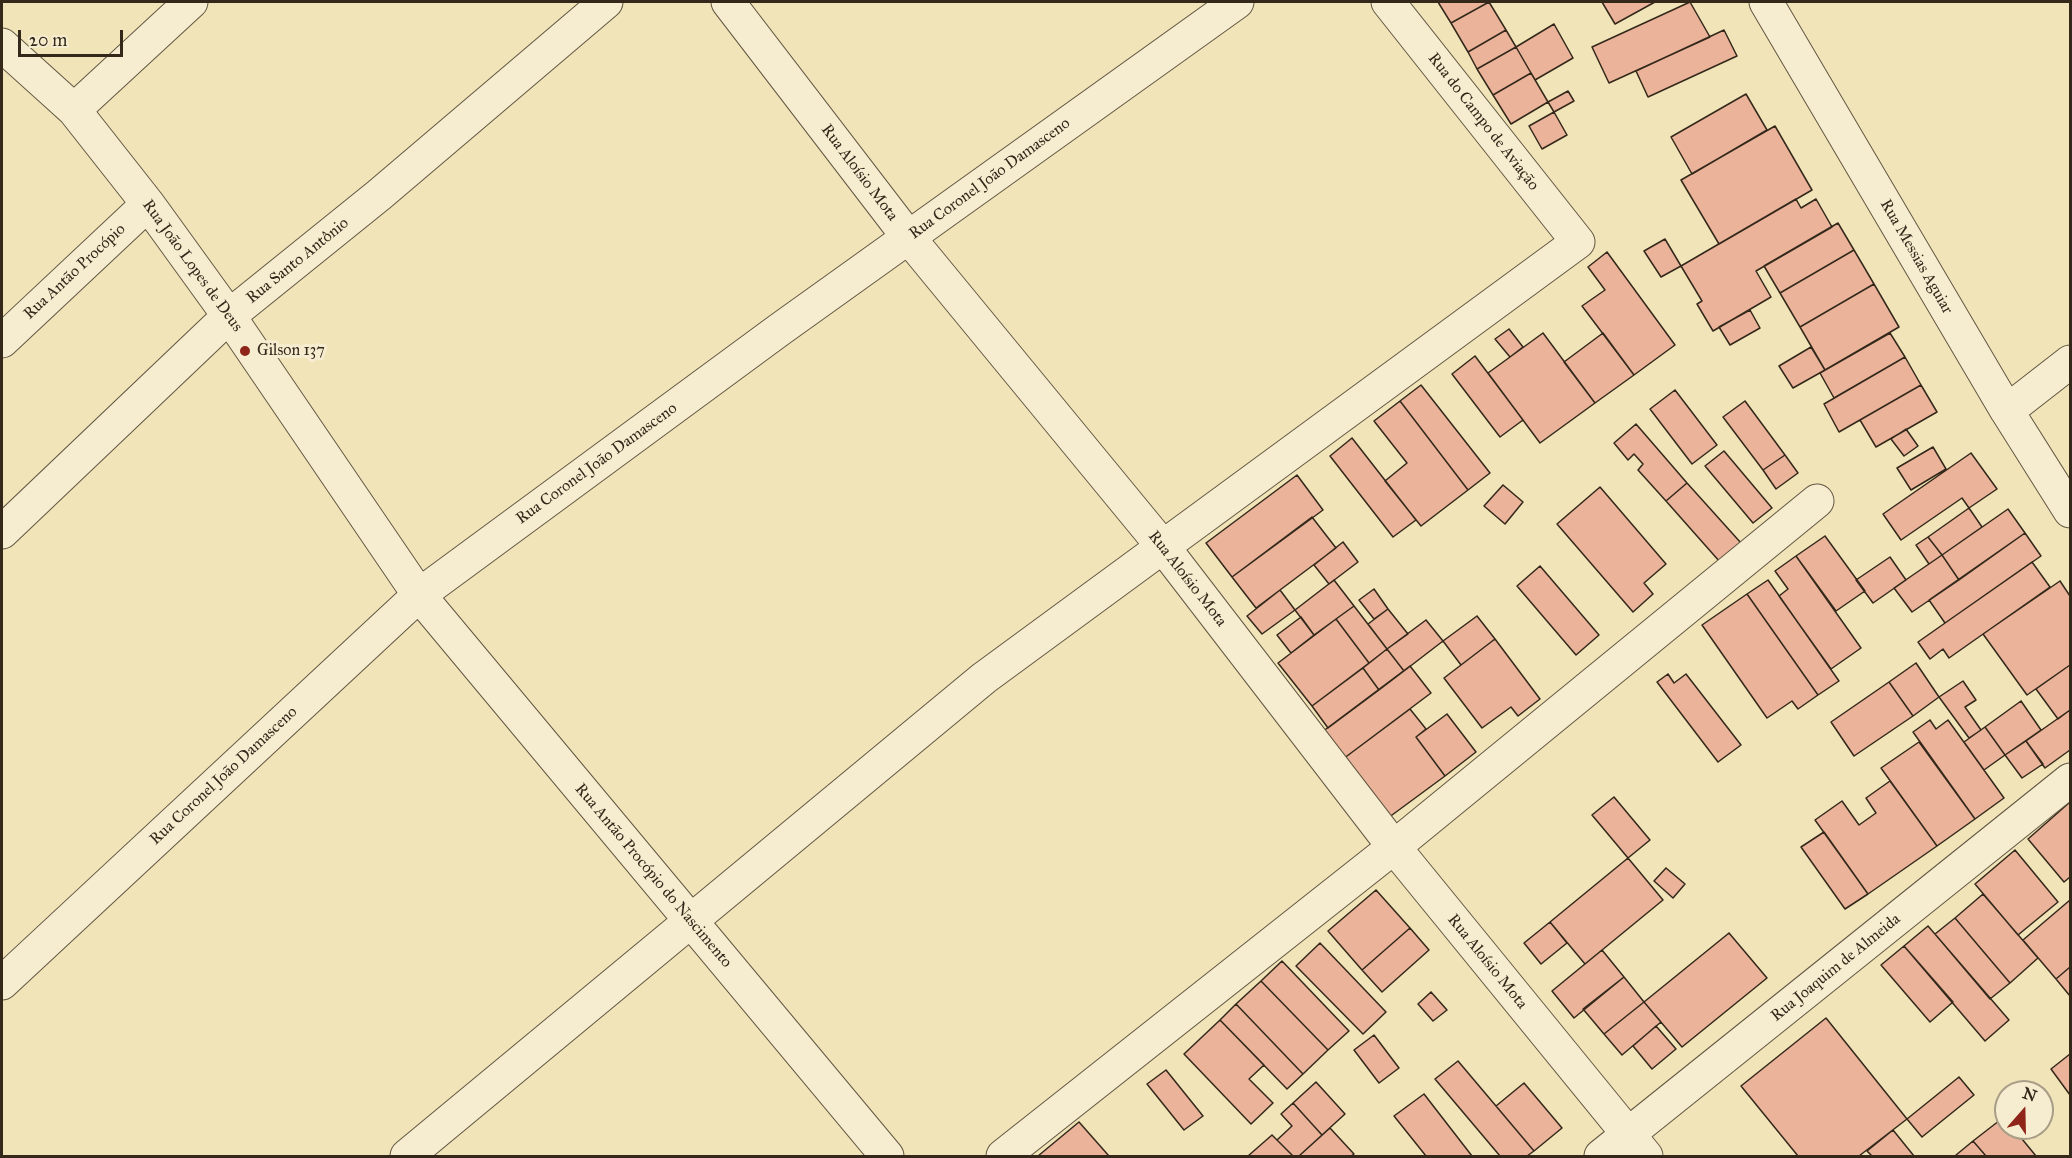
<!DOCTYPE html>
<meta charset="utf-8">
<style>
body{margin:0}
#map{position:relative;width:2072px;height:1158px;overflow:hidden;background:#f1e4b8;font-family:"IM FELL Great Primer",serif}
canvas{display:block}
.frame{position:absolute;inset:0;border:3px solid #33281a;pointer-events:none}
.north{position:absolute;left:1994px;top:1080px;width:60px;height:60px;box-sizing:border-box;background:#f6edd1;border:2px solid #a89e88;border-radius:50%;rotate:20deg;font-size:16px;font-weight:700;line-height:24px;text-align:center;color:#33281a}
.north::after{content:'';display:block;margin:auto;width:21px;height:27px;background:#8f2418;clip-path:polygon(50% 0,100% 100%,50% 72%,0 100%)}
.scale{position:absolute;left:18px;top:30px;width:105px;height:27px;box-sizing:border-box;border:3px solid #33281a;border-top:0;padding-left:8px;font-size:18px;line-height:21px;white-space:nowrap;color:#33281a;-webkit-text-stroke:4px #f6edd1;paint-order:stroke}
</style>
<div id="map">
<canvas width="2072" height="1158"></canvas>
<div class="frame"></div>
<div class="north">N</div>
<div class="scale">20 m</div>
</div>
<script>
const c = document.querySelector('canvas').getContext('2d');
c.lineJoin = 'round';
function fill(path, color) {
  c.fillStyle = color;
  c.fill(path, 'evenodd');
}
function toPath(rows) {
  const path = new Path2D();
  for (const r of rows) {
    path.moveTo(r[0], r[1]);
    for (let i = 2; i < r.length; i += 2) path.lineTo(r[i], r[i + 1]);
  }
  return path;
}
function strokePath(path, color, width, dash) {
  c.strokeStyle = color;
  c.lineWidth = width;
  c.lineCap = dash ? 'butt' : 'round';
  c.setLineDash(dash || []);
  c.stroke(path);
}
function drawText(font, color, halo, rows, align = 'center') {
  c.font = font + ' "IM FELL Great Primer",serif';
  c.lineWidth = 6;
  c.setLineDash([]);
  c.textBaseline = 'middle';
  c.strokeStyle = halo;
  c.fillStyle = color;
  for (const [text, x, y, turn = 0] of rows) {
    c.save();
    c.translate(x, y);
    c.rotate((+turn || 0) * Math.PI / 180);
    c.textAlign = isNaN(turn) ? turn : align;
    if (halo) c.strokeText(text, 0, 0);
    c.fillText(text, 0, 0);
    c.restore();
  }
}
const building = toPath([
 [1438,2,1489,2,1451,23,1438,2],
 [1489,2,1506,30,1468,52,1451,23,1489,2],
 [1602,2,1655,2,1615,24,1602,2],
 [1690,2,1710,37,1609,83,1592,47,1690,2],
 [1554,24,1573,58,1535,80,1516,47,1554,24],
 [1506,30,1516,47,1477,69,1468,52,1506,30],
 [1724,30,1737,56,1648,97,1636,71,1724,30],
 [1516,47,1531,73,1493,95,1477,69,1516,47],
 [1531,73,1548,102,1511,124,1493,95,1531,73],
 [1568,91,1574,101,1554,112,1548,102,1568,91],
 [1746,94,1767,130,1692,174,1671,137,1746,94],
 [1554,112,1567,135,1542,149,1529,126,1554,112],
 [1775,126,1812,190,1719,244,1681,180,1775,126],
 [1796,199,1801,208,1816,199,1832,227,1756,271,1771,297,1713,331,1697,304,1702,301,1681,266,1796,199],
 [1838,223,1854,250,1780,293,1764,266,1838,223],
 [1665,239,1681,266,1661,277,1644,251,1665,239],
 [1854,250,1874,284,1800,327,1780,293,1854,250],
 [1607,252,1675,345,1634,375,1582,306,1605,290,1588,267,1607,252],
 [1874,284,1899,327,1825,370,1800,327,1874,284],
 [1750,310,1760,328,1730,345,1719,327,1750,310],
 [1509,329,1523,347,1510,357,1495,339,1509,329],
 [1543,333,1595,403,1540,443,1488,373,1543,333],
 [1603,333,1634,375,1595,403,1564,362,1603,333],
 [1890,333,1905,357,1834,398,1820,373,1890,333],
 [1811,347,1825,370,1793,388,1779,366,1811,347],
 [1475,356,1523,420,1500,437,1452,374,1475,356],
 [1905,357,1921,385,1839,432,1824,404,1905,357],
 [1421,385,1490,473,1468,490,1400,401,1421,385],
 [1921,385,1937,412,1876,447,1860,420,1921,385],
 [1675,390,1717,445,1692,464,1650,409,1675,390],
 [1400,401,1468,490,1421,526,1385,481,1407,463,1374,421,1400,401],
 [1745,401,1785,455,1763,470,1723,417,1745,401],
 [1636,424,1687,483,1666,501,1638,470,1643,464,1634,454,1628,460,1614,443,1636,424],
 [1906,429,1918,446,1904,456,1891,439,1906,429],
 [1352,438,1416,520,1393,537,1330,456,1352,438],
 [1933,447,1946,469,1911,490,1897,468,1933,447],
 [1724,451,1772,508,1753,523,1705,466,1724,451],
 [1971,453,1997,489,1969,508,1962,498,1901,540,1883,514,1971,453],
 [1785,455,1798,473,1776,489,1763,470,1785,455],
 [1297,475,1323,510,1232,577,1206,543,1297,475],
 [1687,483,1741,543,1720,562,1666,501,1687,483],
 [1503,485,1523,502,1505,524,1484,506,1503,485],
 [1600,487,1666,564,1644,583,1653,594,1633,612,1557,524,1600,487],
 [1969,508,1982,527,1942,555,1928,537,1969,508],
 [2008,509,2025,533,1959,580,1942,555,2008,509],
 [1312,517,1336,548,1256,608,1232,577,1312,517],
 [2025,533,2041,556,1945,623,1929,600,2025,533],
 [1825,536,1865,591,1836,611,1796,556,1825,536],
 [1928,537,1942,555,1929,564,1916,545,1928,537],
 [1343,542,1358,562,1329,584,1314,565,1343,542],
 [1942,555,1959,580,1912,612,1894,588,1942,555],
 [1796,556,1861,648,1831,669,1779,596,1788,589,1775,571,1796,556],
 [1890,557,1906,580,1873,603,1856,580,1890,557],
 [2032,562,2050,587,1949,658,1943,649,1930,659,1918,642,2032,562],
 [1540,566,1599,635,1576,655,1517,586,1540,566],
 [1334,580,1354,606,1314,635,1295,610,1334,580],
 [1768,580,1839,681,1818,695,1747,594,1768,580],
 [2060,581,2070,596,2070,665,2027,695,1983,634,2060,581],
 [1374,589,1388,609,1374,619,1359,600,1374,589],
 [1280,590,1295,610,1262,634,1247,616,1280,590],
 [1747,594,1818,695,1798,709,1792,701,1767,718,1702,625,1747,594],
 [1354,606,1387,649,1369,663,1336,619,1354,606],
 [1388,609,1408,634,1387,649,1368,624,1388,609],
 [1477,616,1495,639,1461,665,1443,641,1477,616],
 [1301,617,1314,635,1291,653,1277,635,1301,617],
 [1336,619,1369,663,1312,706,1278,663,1336,619],
 [1426,620,1443,641,1404,671,1387,649,1426,620],
 [1495,639,1540,699,1518,716,1511,707,1482,728,1444,678,1495,639],
 [1387,649,1404,671,1379,690,1363,668,1387,649],
 [1916,663,1939,697,1913,716,1889,682,1916,663],
 [2070,665,2070,710,2058,719,2036,689,2070,665],
 [1410,666,1431,693,1343,759,1322,732,1410,666],
 [1363,668,1379,690,1328,728,1312,706,1363,668],
 [1668,674,1674,683,1686,674,1741,745,1718,762,1657,682,1668,674],
 [1963,681,1976,700,1965,707,1981,730,1969,738,1939,697,1963,681],
 [1889,682,1913,716,1854,756,1831,722,1889,682],
 [2021,701,2041,730,2005,755,1985,727,2021,701],
 [1410,709,1426,729,1416,737,1445,776,1388,818,1343,759,1410,709],
 [2070,710,2070,750,2045,768,2026,741,2070,710],
 [1447,714,1476,752,1445,776,1416,737,1447,714],
 [1930,720,1936,729,1948,720,2004,798,1975,819,1913,732,1930,720],
 [1985,727,2005,755,1984,770,1964,742,1985,727],
 [2026,741,2043,764,2022,778,2005,755,2026,741],
 [1919,742,1975,819,1937,846,1881,768,1919,742],
 [1890,781,1937,846,1868,894,1815,820,1842,801,1859,825,1876,813,1866,798,1890,781],
 [1614,797,1650,840,1628,858,1592,815,1614,797],
 [2070,802,2070,877,2064,882,2028,839,2070,802],
 [1824,832,1868,894,1845,909,1801,847,1824,832],
 [2015,850,2058,902,2018,935,1975,884,2015,850],
 [1628,858,1663,900,1585,964,1550,922,1628,858],
 [1666,868,1685,884,1673,898,1654,881,1666,868],
 [1376,890,1410,928,1362,970,1328,931,1376,890],
 [1983,894,2038,958,2010,983,1955,918,1983,894],
 [2070,900,2070,967,2056,979,2023,940,2070,900],
 [1955,918,2010,983,1990,999,1935,934,1955,918],
 [1550,922,1567,943,1541,964,1524,943,1550,922],
 [1928,926,2009,1020,1985,1041,1904,946,1928,926],
 [1410,928,1429,950,1382,992,1362,970,1410,928],
 [1729,933,1767,978,1682,1047,1644,1002,1729,933],
 [1320,943,1386,1012,1363,1034,1296,966,1320,943],
 [1904,946,1953,1002,1930,1022,1881,965,1904,946],
 [1602,950,1624,977,1574,1018,1552,991,1602,950],
 [1282,961,1349,1031,1328,1050,1261,981,1282,961],
 [2070,967,2070,996,2056,979,2070,967],
 [1624,977,1644,1002,1604,1034,1583,1009,1624,977],
 [1261,981,1328,1050,1303,1074,1236,1004,1261,981],
 [1431,992,1447,1010,1433,1021,1418,1004,1431,992],
 [1644,1002,1661,1022,1622,1055,1604,1034,1644,1002],
 [1236,1004,1303,1074,1287,1089,1220,1020,1236,1004],
 [1826,1018,1907,1119,1859,1156,1798,1156,1741,1086,1826,1018],
 [1220,1020,1264,1065,1249,1079,1273,1103,1251,1124,1184,1054,1220,1020],
 [1656,1026,1676,1049,1652,1069,1633,1046,1656,1026],
 [1374,1035,1399,1068,1379,1083,1354,1050,1374,1035],
 [2070,1054,2070,1095,2051,1069,2070,1054],
 [1458,1061,1534,1151,1527,1156,1500,1156,1435,1079,1458,1061],
 [1166,1070,1203,1116,1184,1130,1147,1084,1166,1070],
 [1959,1077,1974,1095,1922,1137,1907,1119,1959,1077],
 [1316,1082,1345,1114,1322,1135,1293,1103,1316,1082],
 [1524,1083,1562,1128,1534,1151,1496,1106,1524,1083],
 [1424,1094,1472,1156,1426,1156,1394,1116,1424,1094],
 [1293,1103,1322,1135,1299,1156,1293,1156,1277,1140,1292,1126,1281,1114,1293,1103],
 [2004,1117,2006,1128,2013,1128,2036,1156,1986,1156,1973,1141,2004,1117],
 [1079,1122,1109,1156,1038,1156,1079,1122],
 [1330,1128,1354,1154,1351,1156,1299,1156,1330,1128],
 [1893,1130,1914,1156,1872,1156,1867,1151,1893,1130],
 [1272,1135,1293,1156,1248,1156,1272,1135],
 [1973,1141,1986,1156,1957,1156,1956,1155,1973,1141]
]);
fill(building, '#eab39a');
strokePath(building, '#33281a', 1.5);
const minor = toPath([
 [728,2,909,238,1164,548,1394,847,1646,1156],
 [1766,2,2007,411,2070,511],
 [2,45,74,110,148,204,229,316,419,595,887,1156],
 [74,110,191,2],
 [2,341,148,204],
 [2007,411,2070,362],
 [2,532,229,316,379,195,606,2],
 [2,983,419,595,779,330,1237,2],
 [407,1156,984,678,1578,242,1388,2],
 [1003,1156,1394,847,1817,501],
 [1601,1156,2070,780]
]);
strokePath(minor, '#625742', 35);
strokePath(minor, '#f6edd1', 33);
for (const [x, y, r, color] of [
 [245,351,6,"#8f2418"]
]) {
  const dot = new Path2D();
  dot.arc(x, y, r, 0, 2 * Math.PI);
  c.fillStyle = color;
  c.fill(dot);
  strokePath(dot, '#f6edd1', 2);
}
drawText('16px', '#33281a', '#f6edd1', [
 ["Rua do Campo de Aviação",1483,122,52],
 ["Rua Aloísio Mota",859,173,53],
 ["Rua Coronel João Damasceno",990,179,-36],
 ["Rua Messias Aguiar",1916,257,60],
 ["Rua Santo Antônio",298,261,-39],
 ["Rua João Lopes de Deus",192,266,54],
 ["Rua Antão Procópio",75,272,-43],
 ["Rua Coronel João Damasceno",597,464,-36],
 ["Rua Aloísio Mota",1187,579,52],
 ["Rua Coronel João Damasceno",224,776,-43],
 ["Rua Antão Procópio do Nascimento",653,876,50],
 ["Rua Aloísio Mota",1487,962,51],
 ["Rua Joaquim de Almeida",1836,968,-39]
]);
drawText('16px', '#33281a', '#f6edd1', [
 ["Gilson 137",257,351]
], 'left');
</script>
